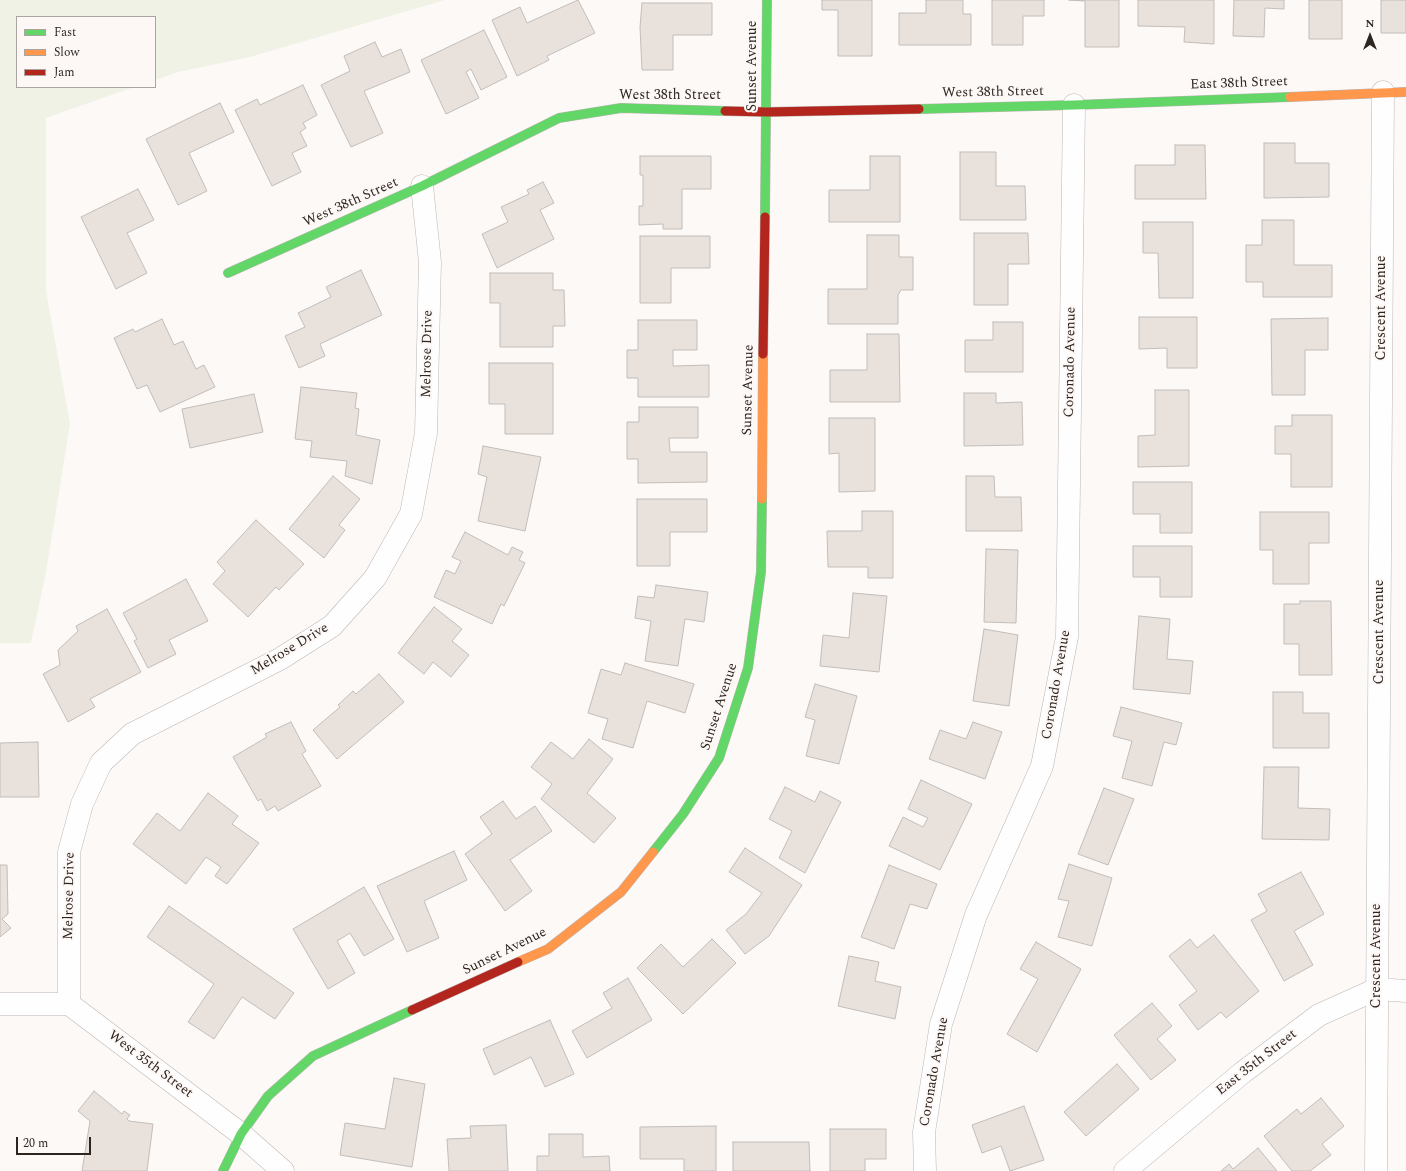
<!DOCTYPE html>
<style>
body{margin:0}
#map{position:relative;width:1406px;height:1171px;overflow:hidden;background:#fcf9f7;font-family:Spectral,serif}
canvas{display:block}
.legend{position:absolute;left:16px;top:16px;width:140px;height:72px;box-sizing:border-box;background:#fdf8f6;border:1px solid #aaa4a0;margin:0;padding:5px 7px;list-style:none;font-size:12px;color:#2d2520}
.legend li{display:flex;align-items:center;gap:8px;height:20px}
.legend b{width:20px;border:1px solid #aaa4a0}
.north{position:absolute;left:1350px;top:16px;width:40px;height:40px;-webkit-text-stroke:3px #fdf8f6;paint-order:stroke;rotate:0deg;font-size:11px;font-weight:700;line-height:16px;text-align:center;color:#2d2520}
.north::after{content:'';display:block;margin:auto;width:14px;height:18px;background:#2d2520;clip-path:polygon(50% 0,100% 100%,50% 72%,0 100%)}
.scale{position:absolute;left:16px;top:1137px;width:75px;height:18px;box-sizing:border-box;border:2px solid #2d2520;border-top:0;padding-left:5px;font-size:12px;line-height:14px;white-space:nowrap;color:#2d2520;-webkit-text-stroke:3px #fdf8f6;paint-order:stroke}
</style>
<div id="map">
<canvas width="1406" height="1171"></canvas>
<ul class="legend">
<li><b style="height:5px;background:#63d668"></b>Fast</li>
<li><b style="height:5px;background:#ff974d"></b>Slow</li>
<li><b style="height:5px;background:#b3261e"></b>Jam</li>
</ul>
<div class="north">N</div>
<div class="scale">20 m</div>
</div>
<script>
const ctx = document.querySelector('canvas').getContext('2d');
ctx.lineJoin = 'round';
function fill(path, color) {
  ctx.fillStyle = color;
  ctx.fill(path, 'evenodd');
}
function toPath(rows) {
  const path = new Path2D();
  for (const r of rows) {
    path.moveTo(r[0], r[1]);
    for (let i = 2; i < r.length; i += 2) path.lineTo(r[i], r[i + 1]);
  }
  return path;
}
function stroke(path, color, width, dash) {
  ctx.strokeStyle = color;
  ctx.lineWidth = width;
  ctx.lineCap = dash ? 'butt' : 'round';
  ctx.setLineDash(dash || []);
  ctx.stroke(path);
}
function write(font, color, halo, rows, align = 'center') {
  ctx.font = font + ' Spectral,serif';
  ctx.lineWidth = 4;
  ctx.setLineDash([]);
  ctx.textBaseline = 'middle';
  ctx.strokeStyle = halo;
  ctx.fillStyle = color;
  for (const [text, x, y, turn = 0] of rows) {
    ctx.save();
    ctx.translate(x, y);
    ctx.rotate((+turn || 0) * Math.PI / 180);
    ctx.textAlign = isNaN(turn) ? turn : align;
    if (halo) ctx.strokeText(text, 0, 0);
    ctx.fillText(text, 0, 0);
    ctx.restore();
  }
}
fill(toPath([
 [0,0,445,0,250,57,178,72,155,80,155,17,17,17,17,87,134,87,46,118,46,291,70,424,46,572,31,643,0,643]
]), '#f0f2e6');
const building = toPath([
 [578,0,595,33,547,56,549,60,517,76,492,20,520,7,527,23,578,0],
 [822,0,872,0,872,56,838,56,838,10,822,10,822,0],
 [926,0,963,0,963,14,971,14,971,45,899,45,899,13,926,13,926,0],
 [992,0,1044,0,1044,16,1023,16,1023,45,992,45,992,0],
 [1069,0,1119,0,1119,47,1085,47,1085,1,1069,0],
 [1138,0,1214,0,1214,44,1184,42,1185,27,1138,26,1138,0],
 [1234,0,1284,0,1284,9,1265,8,1264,37,1233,36,1234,0],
 [1309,0,1342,0,1342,39,1309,39,1309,0],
 [1381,0,1406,0,1406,33,1381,33,1381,0],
 [642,3,712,3,712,35,673,35,673,70,642,70,640,27,642,3],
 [484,30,507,77,481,90,471,69,466,72,479,98,446,114,421,60,484,30],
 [375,42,382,57,401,49,410,72,364,91,383,133,351,147,321,85,350,71,344,56,375,42],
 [303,85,317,115,303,123,306,128,300,132,307,146,292,153,301,172,272,186,235,110,257,99,260,105,303,85],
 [220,103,234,132,189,153,207,191,178,205,146,139,220,103],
 [1264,143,1295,143,1295,163,1329,163,1329,197,1264,198,1264,143],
 [1175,145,1205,145,1206,199,1135,199,1135,165,1175,165,1175,145],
 [960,152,996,152,996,186,1025,186,1026,220,960,220,960,152],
 [640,156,711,156,711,189,682,189,682,229,663,229,663,224,639,225,639,206,643,206,643,175,640,175,640,156],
 [870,156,900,156,900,222,829,222,829,190,870,190,870,156],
 [543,182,554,203,540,210,554,239,497,268,482,234,508,222,501,207,529,194,527,190,543,182],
 [138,189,154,220,127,233,147,273,116,289,81,217,138,189],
 [1262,220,1294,220,1294,265,1332,265,1332,297,1263,297,1263,282,1246,282,1246,245,1262,245,1262,220],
 [1143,222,1193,222,1193,298,1159,298,1158,253,1143,253,1143,222],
 [974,233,1028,233,1029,264,1008,264,1008,305,974,305,974,233],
 [867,235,899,235,899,257,913,257,913,290,901,290,898,295,898,324,828,324,828,289,867,289,867,235],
 [640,236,710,236,710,268,671,268,671,303,640,303,640,236],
 [361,270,382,315,320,344,325,356,299,368,285,336,305,327,298,313,331,297,326,287,361,270],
 [490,273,553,273,553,290,564,290,565,326,553,326,553,347,500,347,500,303,490,303,490,273],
 [1139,317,1197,317,1197,368,1167,368,1167,348,1139,349,1139,317],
 [1328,318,1328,350,1305,350,1305,395,1272,395,1271,319,1328,318],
 [162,319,174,345,183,341,196,369,204,365,215,387,160,412,147,385,137,389,114,338,133,329,135,332,162,319],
 [638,320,697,320,697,350,673,350,673,366,709,365,709,397,638,397,638,378,627,378,627,350,638,350,638,320],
 [993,322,1023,322,1023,372,965,372,965,340,993,340,993,322],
 [867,334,899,334,900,402,830,402,830,370,867,370,867,334],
 [489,363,553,363,553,434,505,434,505,404,489,404,489,363],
 [301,387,357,393,355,408,359,409,356,435,380,440,372,484,345,476,347,461,310,457,312,441,295,439,301,387],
 [1155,390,1189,390,1189,466,1138,467,1138,436,1155,435,1155,390],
 [964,393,996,393,996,403,1022,402,1023,445,964,446,964,393],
 [254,394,263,432,190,448,182,409,254,394],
 [639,407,698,407,698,438,669,438,670,452,707,452,707,482,638,483,638,459,627,459,627,422,639,422,639,407],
 [1292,415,1332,415,1332,487,1291,487,1291,454,1275,454,1275,426,1292,426,1292,415],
 [829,418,875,418,875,491,839,492,839,453,829,454,829,418],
 [483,446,541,457,525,531,478,521,487,477,478,474,483,446],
 [333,476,360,499,339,525,345,530,324,558,289,529,333,476],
 [966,476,994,476,995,497,1021,497,1022,531,966,531,966,476],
 [1133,482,1192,482,1192,533,1160,533,1160,514,1133,514,1133,482],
 [637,499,707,499,707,532,670,532,670,566,637,566,637,499],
 [862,511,893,511,893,578,868,578,868,567,828,567,827,531,862,531,862,511],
 [1260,512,1329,512,1329,543,1309,543,1309,584,1273,584,1273,550,1260,550,1260,512],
 [256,520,304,564,279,590,276,587,248,617,213,584,225,571,217,562,256,520],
 [465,532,508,555,512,547,523,552,519,560,525,563,504,606,501,604,492,624,434,597,446,570,455,574,461,561,452,557,465,532],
 [1133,546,1192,546,1192,597,1160,597,1160,577,1133,577,1133,546],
 [986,549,1018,550,1016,623,984,622,986,549],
 [186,579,208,621,169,640,176,654,148,668,134,641,137,639,123,613,186,579],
 [656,585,708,592,704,622,685,619,678,666,645,661,651,621,635,618,638,596,654,598,656,585],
 [853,593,887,596,879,672,820,666,823,635,849,638,853,593],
 [1300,601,1331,601,1332,675,1299,675,1299,644,1284,644,1284,604,1300,604,1300,601],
 [434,607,462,629,452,641,469,655,451,677,433,662,424,674,398,653,434,607],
 [107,609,141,672,90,699,95,707,68,722,43,674,60,665,58,650,78,631,76,626,107,609],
 [1139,616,1170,619,1167,659,1193,661,1190,694,1133,689,1139,616],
 [984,629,1018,635,1009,706,973,701,984,629],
 [625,663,694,684,685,713,647,701,633,748,602,739,608,719,588,713,601,669,621,675,625,663],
 [379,674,404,702,337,759,313,730,340,707,338,705,353,691,356,694,379,674],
 [815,684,857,696,839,764,806,756,815,720,805,717,815,684],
 [1273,692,1303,692,1303,713,1329,713,1329,748,1273,748,1273,692],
 [1121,707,1182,723,1176,745,1164,742,1152,786,1122,778,1132,741,1113,736,1121,707],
 [291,722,306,751,302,754,321,786,278,811,275,806,267,811,261,799,258,801,233,757,267,737,265,734,291,722],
 [973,722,1002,732,985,779,929,759,940,730,966,739,973,722],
 [589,739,613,759,587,793,616,818,594,843,541,799,552,784,531,767,551,742,573,759,589,739],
 [38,742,39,797,0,797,0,743,38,742],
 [1264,767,1299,767,1298,808,1330,809,1329,840,1262,839,1264,767],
 [921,780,972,804,940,870,889,846,903,817,923,827,928,818,908,809,921,780],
 [785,787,815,802,820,791,841,802,805,873,779,858,792,831,769,819,785,787],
 [1104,788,1134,799,1108,865,1078,854,1104,788],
 [208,793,238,816,232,824,259,843,227,884,215,876,221,867,206,857,186,884,133,844,157,813,180,831,208,793],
 [503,801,516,819,535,806,552,831,510,860,532,891,505,911,465,854,492,834,480,817,503,801],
 [745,848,802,885,769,936,745,954,726,930,746,914,762,893,729,872,745,848],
 [454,851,467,880,424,901,439,938,407,952,377,886,454,851],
 [1069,864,1112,878,1092,946,1058,937,1069,901,1058,899,1069,864],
 [0,865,7,865,8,914,2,919,11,928,0,937,0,865],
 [889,865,937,884,927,909,910,904,894,949,861,937,889,865],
 [1301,872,1324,914,1294,931,1313,965,1284,981,1251,920,1267,911,1258,894,1301,872],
 [364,887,394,939,364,956,350,933,337,941,355,973,328,989,293,929,364,887],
 [169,906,294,993,275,1019,242,997,214,1039,188,1022,214,984,147,937,169,906],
 [1214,935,1259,991,1226,1018,1221,1012,1198,1030,1179,1005,1197,991,1169,956,1190,939,1197,948,1214,935],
 [712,939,736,963,683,1014,637,968,661,944,683,967,712,939],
 [1036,942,1081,969,1037,1052,1007,1034,1038,979,1020,969,1036,942],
 [849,956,879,962,875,981,901,987,895,1019,838,1006,849,956],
 [628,978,652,1020,587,1058,572,1031,612,1008,603,993,628,978],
 [1152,1003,1172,1026,1157,1039,1176,1060,1151,1080,1114,1035,1152,1003],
 [550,1020,574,1074,545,1087,531,1057,494,1075,483,1049,550,1020],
 [1117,1064,1139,1089,1086,1136,1064,1112,1117,1064],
 [394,1078,425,1084,412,1167,340,1155,345,1123,385,1129,394,1078],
 [94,1091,122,1114,124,1111,130,1115,127,1119,129,1121,153,1124,147,1171,82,1171,90,1121,78,1111,94,1091],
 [1321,1098,1344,1126,1322,1144,1331,1155,1310,1171,1292,1171,1264,1136,1297,1109,1301,1114,1321,1098],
 [1024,1106,1044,1160,1010,1171,1001,1146,982,1153,972,1125,1024,1106],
 [506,1125,508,1171,449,1171,447,1139,471,1138,470,1126,506,1125],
 [716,1126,716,1171,684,1171,684,1159,640,1159,640,1127,716,1126],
 [830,1129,886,1129,886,1159,865,1159,865,1171,830,1171,830,1129],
 [549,1134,583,1134,583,1157,609,1156,610,1171,537,1171,537,1156,549,1156,549,1134],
 [733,1142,809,1142,810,1171,733,1171,733,1142],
 [1258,1148,1277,1171,1221,1171,1229,1164,1233,1169,1258,1148]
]);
fill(building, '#e9e1dc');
stroke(building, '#c2bdb9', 1);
const street = toPath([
 [0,1004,69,1004,241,1134,283,1171],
 [69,1004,69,852,82,804,101,763,132,734,280,659,332,626,375,578,411,514,426,433,430,262,422,186],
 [925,1171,924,1132,941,1024,976,915,1042,766,1067,637,1074,105],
 [1125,1171,1242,1073,1319,1015,1377,989,1406,991],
 [1376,1171,1383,92]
]);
const fast = toPath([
 [919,109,1074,105,1290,97],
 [765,217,767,0],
 [228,273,422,186,559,118,621,108,725,111],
 [653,852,683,814,719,758,748,668,761,572,762,499],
 [223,1171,241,1134,268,1096,313,1056,412,1010]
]);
const slow = toPath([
 [1290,97,1406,92],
 [762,499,763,354],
 [518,962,548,949,621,892,653,852]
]);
const jam = toPath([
 [725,111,767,112,919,109],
 [763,354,765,217],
 [412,1010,518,962]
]);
stroke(street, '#bbb6b3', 23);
stroke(fast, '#bbb6b3', 10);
stroke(slow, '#bbb6b3', 10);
stroke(jam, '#bbb6b3', 10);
stroke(street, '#fffefe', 22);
stroke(fast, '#63d668', 9);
stroke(slow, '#ff974d', 9);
stroke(jam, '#b3261e', 9);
write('14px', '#2d2520', '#fdf8f6', [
 ["Sunset Avenue",753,66,-90],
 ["East 38th Street",1239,84,-2],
 ["West 38th Street",993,93,-1],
 ["West 38th Street",670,96],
 ["West 38th Street",351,203,-24],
 ["Crescent Avenue",1382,308,-90],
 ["Melrose Drive",428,354,-89],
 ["Coronado Avenue",1071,362,-89],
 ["Sunset Avenue",749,390,-89],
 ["Crescent Avenue",1380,632,-90],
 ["Melrose Drive",290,650,-31],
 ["Coronado Avenue",1057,685,-80],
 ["Sunset Avenue",720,707,-72],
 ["Melrose Drive",70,896,-89],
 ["Sunset Avenue",505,952,-26],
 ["Crescent Avenue",1377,956,-90],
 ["East 35th Street",1257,1063,-38],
 ["West 35th Street",150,1065,37],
 ["Coronado Avenue",935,1072,-80]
]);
</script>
